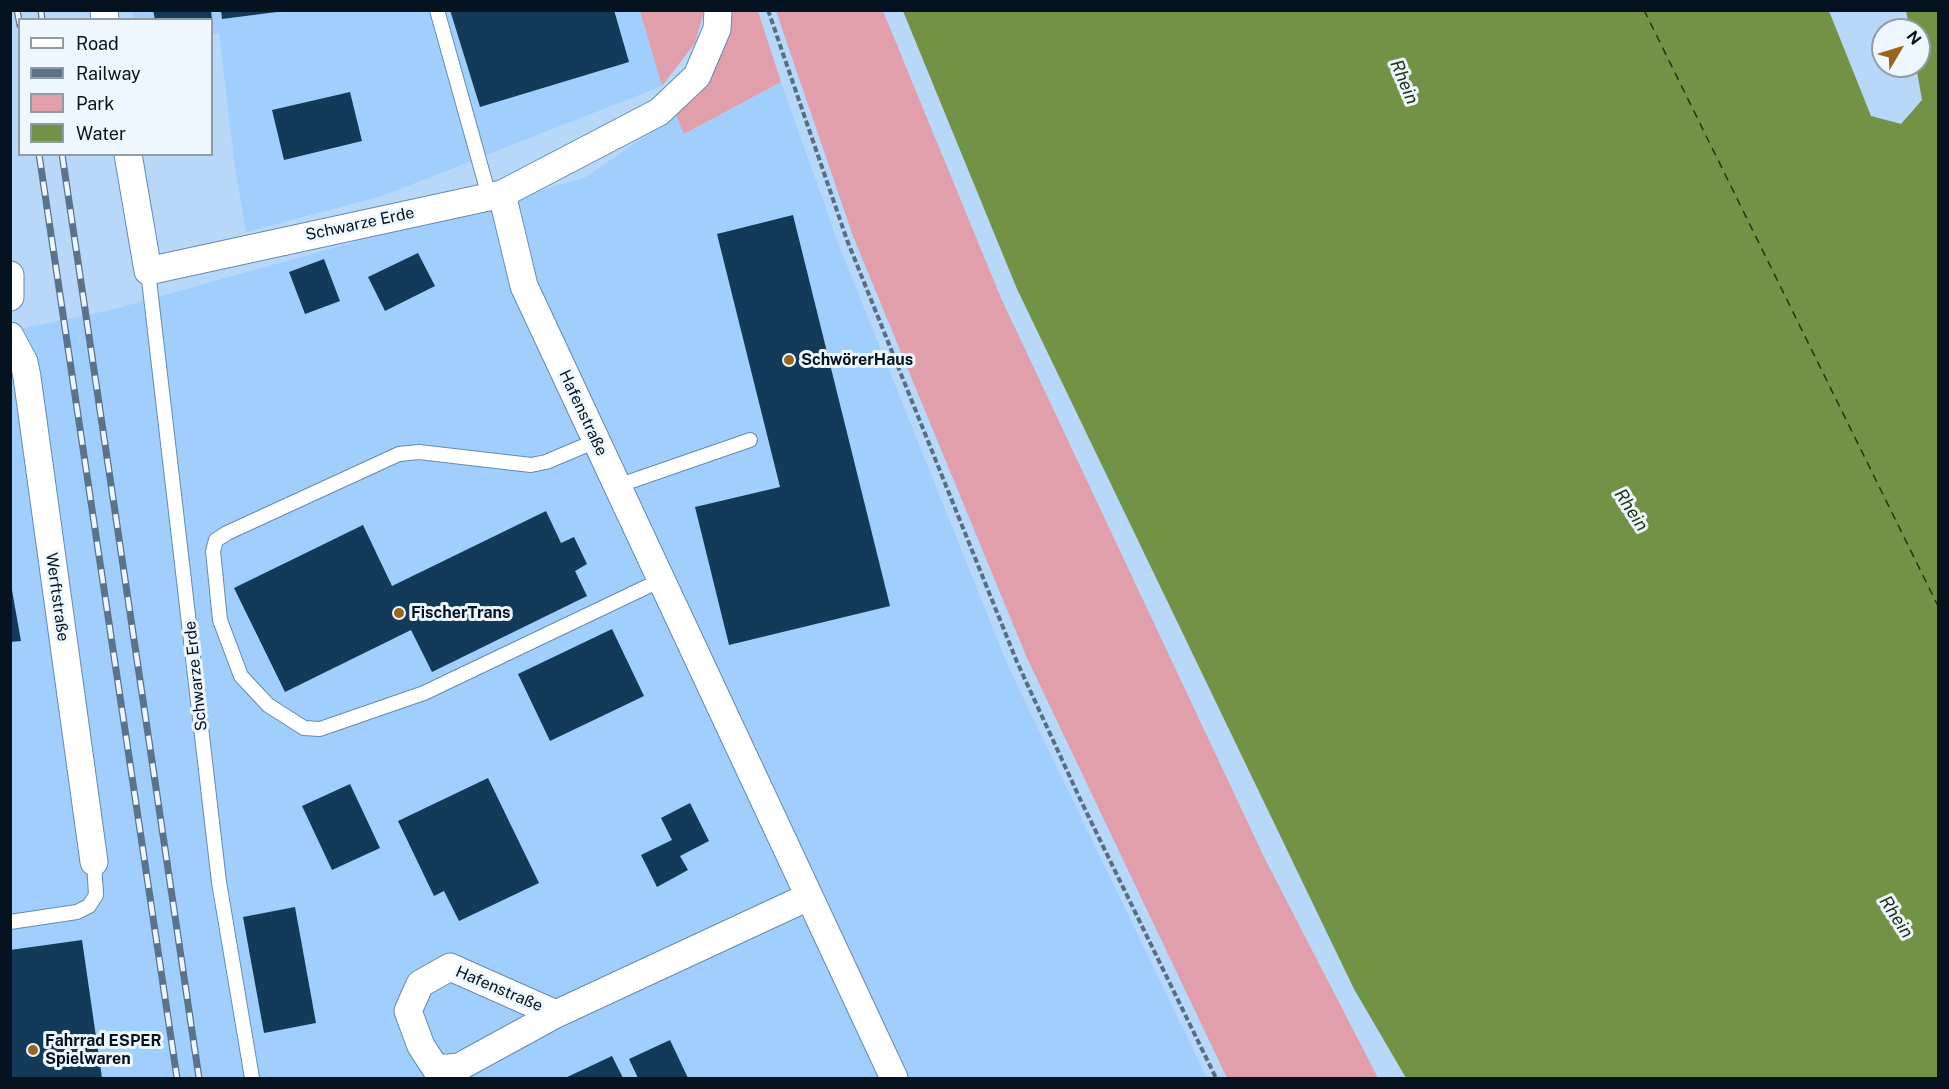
<!DOCTYPE html>
<meta charset="utf-8">
<style>
body{margin:0}
#map{position:relative;width:1949px;height:1089px;overflow:hidden;background:#b7d8f9;font-family:"Public Sans",sans-serif}
canvas{display:block}
.frame{position:absolute;inset:0;border:12px solid #051321;pointer-events:none}
.legend{position:absolute;left:18px;top:18px;width:195px;height:138px;box-sizing:border-box;background:#eef6fe;border:2px solid #919ba6;margin:0;padding:8px 10px;list-style:none;font-size:18px;color:#051321}
.legend li{display:flex;align-items:center;gap:12px;height:30px}
.legend b{width:30px;border:2px solid #919ba6}
.north{position:absolute;left:1871px;top:18px;width:60px;height:60px;box-sizing:border-box;background:#eef6fe;border:2px solid #919ba6;border-radius:50%;rotate:52deg;font-size:16px;font-weight:700;line-height:24px;text-align:center;color:#051321}
.north::after{content:'';display:block;margin:auto;width:21px;height:27px;background:#9a641d;clip-path:polygon(50% 0,100% 100%,50% 72%,0 100%)}
</style>
<div id="map">
<canvas width="1949" height="1089"></canvas>
<div class="frame"></div>
<ul class="legend">
<li><b style="height:8px;background:#fff"></b>Road</li>
<li><b style="height:8px;background:#5b738a"></b>Railway</li>
<li><b style="height:16px;background:#e09faa"></b>Park</li>
<li><b style="height:16px;background:#729246"></b>Water</li>
</ul>
<div class="north">N</div>
</div>
<script>
const ctx = document.querySelector('canvas').getContext('2d');
ctx.lineJoin = 'round';
function fill(path, color) {
  ctx.fillStyle = color;
  ctx.fill(path, 'evenodd');
}
function toPath(rows) {
  const path = new Path2D();
  for (const r of rows) {
    path.moveTo(r[0], r[1]);
    for (let i = 2; i < r.length; i += 2) path.lineTo(r[i], r[i + 1]);
  }
  return path;
}
function stroke(path, color, width, dash) {
  ctx.strokeStyle = color;
  ctx.lineWidth = width;
  ctx.lineCap = dash ? 'butt' : 'round';
  ctx.setLineDash(dash || []);
  ctx.stroke(path);
}
function write(font, color, halo, rows, align = 'center') {
  ctx.font = font + ' "Public Sans",sans-serif';
  ctx.lineWidth = 6;
  ctx.setLineDash([]);
  ctx.textBaseline = 'middle';
  ctx.strokeStyle = halo;
  ctx.fillStyle = color;
  for (const [text, x, y, turn = 0] of rows) {
    ctx.save();
    ctx.translate(x, y);
    ctx.rotate((+turn || 0) * Math.PI / 180);
    ctx.textAlign = isNaN(turn) ? turn : align;
    if (halo) ctx.strokeText(text, 0, 0);
    ctx.fillText(text, 0, 0);
    ctx.restore();
  }
}
fill(toPath([
 [132,11,640,11,662,86,382,196,246,232,235,168,219,33,212,34,212,20,134,19],
 [781,82,838,243,1008,666,1207,1078,11,1078,11,331,111,310,584,178,676,115,685,134]
]), '#a0cffe');
fill(toPath([
 [640,11,704,11,695,43,662,86],
 [732,11,758,11,781,82,684,134,676,115,706,86,729,34],
 [776,11,883,11,1001,298,1264,857,1378,1078,1227,1078,1027,658,853,236]
]), '#e09faa');
fill(toPath([
 [903,11,1829,11,1871,116,1901,124,1922,100,1916,66,1919,66,1919,30,1910,30,1906,11,1938,11,1938,1078,1406,1078,1354,989,1017,289]
]), '#729246');
stroke(toPath([
 [1644,10,1938,606]
]), '#263313', 1.5, [8, 6]);
fill(toPath([
 [153,10,211,10,212,20,155,20],
 [221,10,277,10,277,12,222,19],
 [450,10,614,10,629,62,480,107],
 [350,92,362,141,284,160,272,110],
 [793,215,890,606,729,645,695,507,780,487,717,234],
 [418,253,435,286,385,311,368,277],
 [324,259,340,301,305,314,289,272],
 [546,511,561,543,574,537,587,564,575,571,587,596,432,672,411,630,285,692,234,588,363,525,392,586],
 [10,579,21,641,10,642],
 [612,629,644,696,550,741,518,674],
 [488,778,539,883,459,921,444,891,434,896,398,821],
 [350,784,380,848,332,870,302,806],
 [690,803,709,841,680,856,688,870,657,887,641,855,672,840,661,818],
 [295,907,316,1023,264,1033,243,917],
 [82,940,102,1078,10,1078,10,950],
 [670,1040,688,1078,638,1078,629,1059],
 [612,1056,623,1078,565,1078]
]), '#143a5a');
const lane = toPath([
 [437,10,489,196],
 [148,271,219,882,252,1078],
 [596,441,546,462,531,465,419,452,399,454,227,533,216,540,213,551,220,620,241,676,268,705,304,728,320,729,424,693,661,580],
 [617,486,750,440],
 [10,922,77,912,89,906,96,895,94,862]
]);
const street = toPath([
 [104,10,105,20],
 [128,154,148,271,502,194,659,112,697,76,717,29,718,10],
 [502,194,524,286,894,1078],
 [10,275,10,297],
 [10,336,24,362,27,377,94,862],
 [556,1014,450,967,420,984,408,1011,421,1046,436,1069,459,1067,556,1014,808,897]
]);
stroke(lane, '#638bb0', 16);
stroke(street, '#638bb0', 29);
stroke(toPath([
 [768,10,847,240,1017,662,1081,801,1216,1078]
]), '#566d83', 4, [6, 3]);
stroke(lane, '#fff', 14);
stroke(street, '#fff', 27);
const rail = toPath([
 [17,10,20,25],
 [41,10,42,20],
 [39,154,177,1078],
 [62,154,199,1078]
]);
stroke(rail, '#5b738a', 7);
stroke(rail, '#eef6fe', 4.5, [14]);
for (const [x, y, r, color] of [
 [789,360,6,"#9a641d"],
 [399,613,6,"#9a641d"],
 [33,1050,6,"#9a641d"]
]) {
  const dot = new Path2D();
  dot.arc(x, y, r, 0, 2 * Math.PI);
  ctx.fillStyle = color;
  ctx.fill(dot);
  stroke(dot, '#eef6fe', 2);
}
write('16px', '#051321', '#eef6fe', [
 ["Schwarze Erde",360,224,-12],
 ["Hafenstraße",583,413,65],
 ["Werftstraße",57,597,82],
 ["Schwarze Erde",196,676,-96],
 ["Hafenstraße",499,989,23]
]);
write('bold 16px', '#051321', '#eef6fe', [
 ["SchwörerHaus",801,360],
 ["FischerTrans",411,613],
 ["Fahrrad ESPER",45,1041],
 ["Spielwaren",45,1059]
], 'left');
write('italic 18px', '#263313', '#eef6fe', [
 ["Rhein",1404,82,67],
 ["Rhein",1631,510,57],
 ["Rhein",1896,917,57]
]);
</script>
